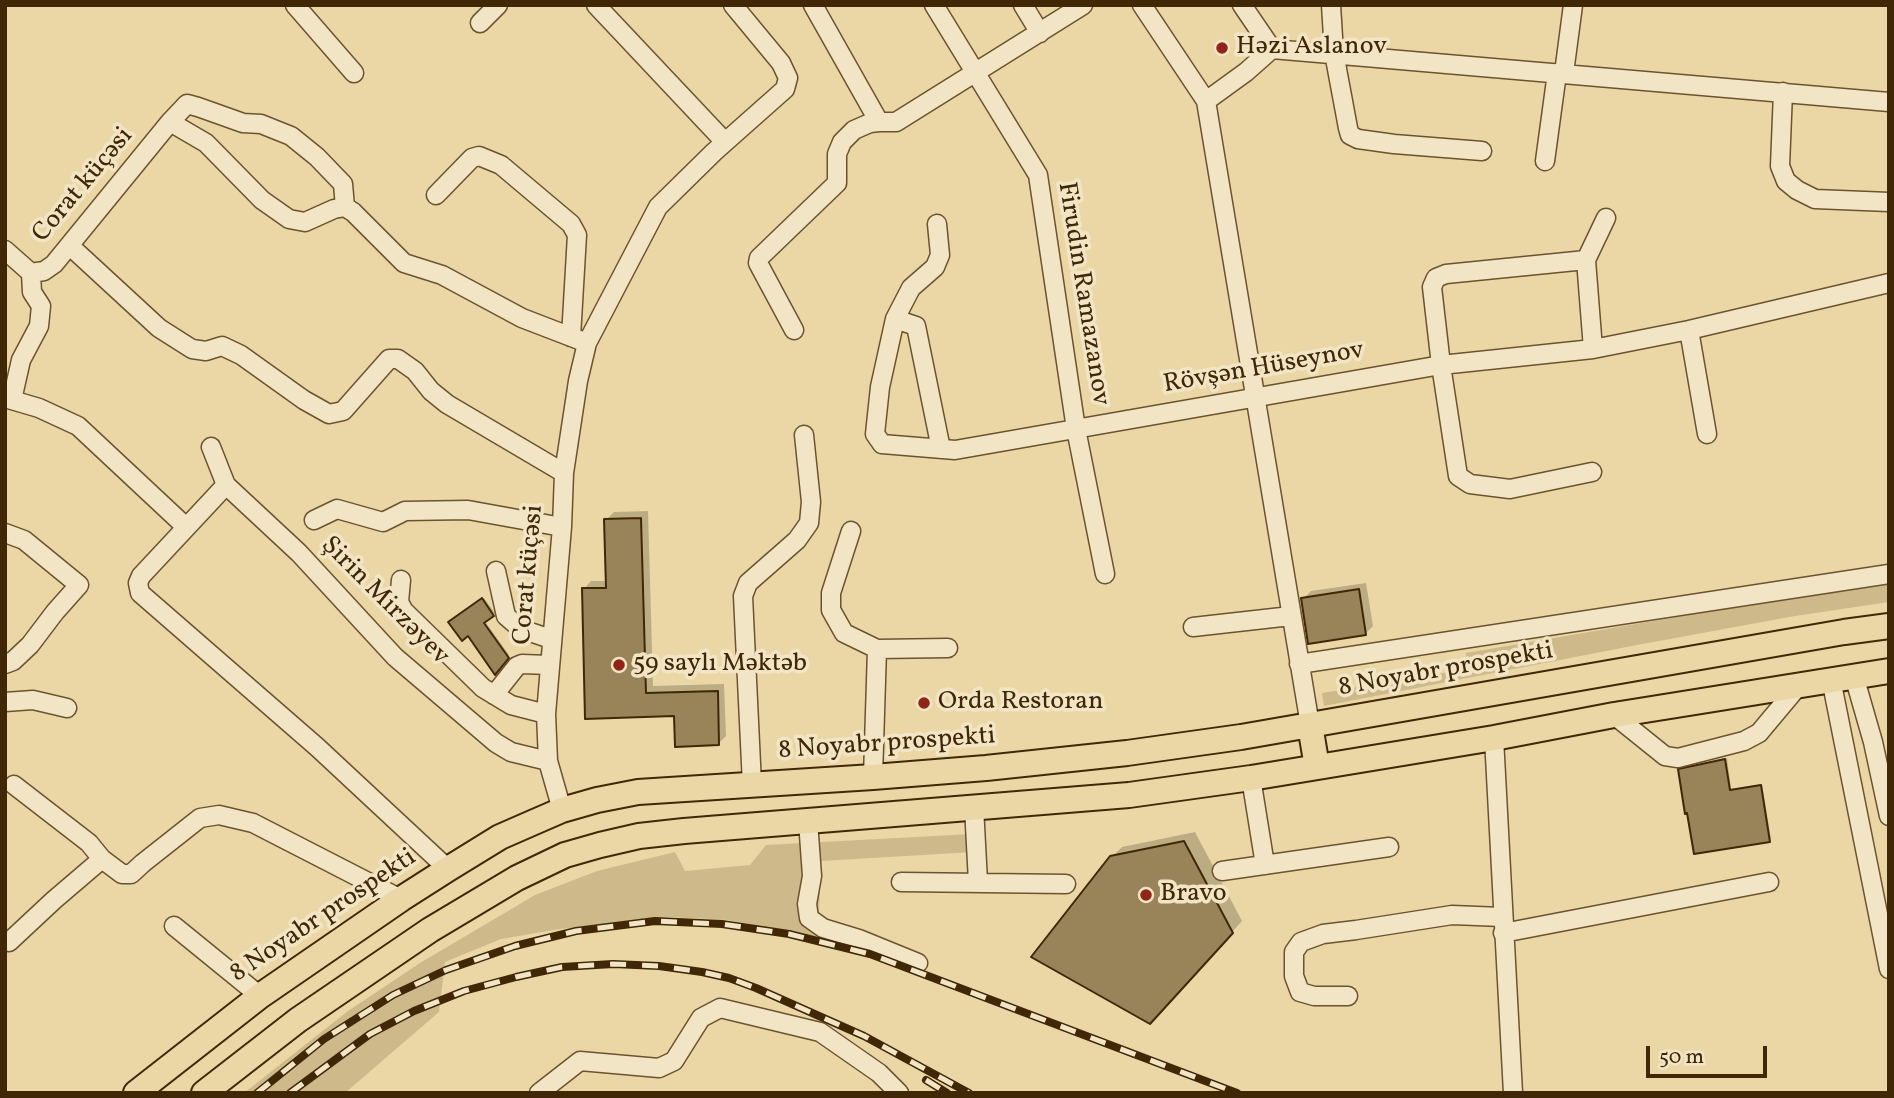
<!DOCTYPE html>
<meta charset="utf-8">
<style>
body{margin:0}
#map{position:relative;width:1894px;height:1098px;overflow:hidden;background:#ebd7a6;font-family:Vollkorn,serif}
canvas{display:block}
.frame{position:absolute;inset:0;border:7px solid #402706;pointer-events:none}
.scale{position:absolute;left:1646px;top:1046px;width:121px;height:32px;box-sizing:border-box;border:4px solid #402706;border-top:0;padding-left:9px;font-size:21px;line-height:24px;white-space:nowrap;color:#402706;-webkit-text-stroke:5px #f2e5c5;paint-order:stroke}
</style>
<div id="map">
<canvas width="1894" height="1098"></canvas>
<div class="frame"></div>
<div class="scale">50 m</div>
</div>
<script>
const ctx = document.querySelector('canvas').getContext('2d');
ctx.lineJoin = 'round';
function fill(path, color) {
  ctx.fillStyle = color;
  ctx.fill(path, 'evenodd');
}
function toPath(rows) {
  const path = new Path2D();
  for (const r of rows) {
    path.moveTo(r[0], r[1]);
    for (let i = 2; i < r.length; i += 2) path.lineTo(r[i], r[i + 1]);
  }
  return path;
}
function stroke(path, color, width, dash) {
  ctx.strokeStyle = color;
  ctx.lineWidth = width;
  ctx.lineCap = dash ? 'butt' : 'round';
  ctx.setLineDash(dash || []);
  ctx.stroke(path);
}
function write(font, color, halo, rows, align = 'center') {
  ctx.font = font + ' Vollkorn,serif';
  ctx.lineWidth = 7;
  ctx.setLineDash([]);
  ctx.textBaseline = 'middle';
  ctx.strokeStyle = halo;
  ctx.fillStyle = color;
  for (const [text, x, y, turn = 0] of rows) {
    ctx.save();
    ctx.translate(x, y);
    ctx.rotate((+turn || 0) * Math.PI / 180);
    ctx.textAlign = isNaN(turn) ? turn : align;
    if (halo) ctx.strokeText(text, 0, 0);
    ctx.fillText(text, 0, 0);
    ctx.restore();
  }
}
fill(toPath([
 [1889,583,1889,602,1795,616,1637,645,1324,706,1322,693,1467,669,1466,653,1788,598],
 [972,834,974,852,821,861,818,937,727,920,669,917,560,929,501,939,445,962,439,1012,345,1093,244,1093,348,1011,420,963,535,895,597,871,675,852,685,871,750,865,766,845]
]), '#ceb98b');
fill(toPath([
 [648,511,653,686,724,684,726,736,718,744,676,714,587,717,584,589,591,581,608,581,606,520,614,512],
 [1366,583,1373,626,1365,634,1303,599,1311,591],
 [484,598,495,613,484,620,509,655,495,672,468,634,452,620],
 [1727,758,1731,789,1762,784,1771,839,1769,841,1680,770,1682,768],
 [1195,832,1242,921,1160,1012,1111,858,1122,847]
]), '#0003');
const building = toPath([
 [641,518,646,693,718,691,719,745,675,747,674,716,585,719,582,588,606,588,604,519,641,518],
 [1359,589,1366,635,1308,644,1301,598,1359,589],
 [482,598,494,616,484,623,509,658,495,675,468,636,462,641,448,622,482,598],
 [1725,759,1730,790,1761,785,1770,842,1694,854,1687,813,1685,814,1678,769,1725,759],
 [1184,841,1233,933,1150,1024,1031,957,1110,856,1184,841]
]);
fill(building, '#998359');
stroke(building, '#402706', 2);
const minor = toPath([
 [295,5,354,73],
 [596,5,725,142],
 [813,5,879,122,896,122,1083,5],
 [934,5,1038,175,1076,429,1105,574],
 [1023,5,1040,33],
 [1142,5,1206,101,1310,725],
 [1331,5,1334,53,1348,128,1350,135,1358,139,1394,144,1482,151],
 [480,23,498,5],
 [1272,49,1889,102],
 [1564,73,1573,5],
 [1783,92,1780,166,1786,181,1797,190,1815,199,1889,202],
 [1206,101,1246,72,1272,49,1242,5],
 [170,122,206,143,262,200,289,219,305,222,334,209,345,207,353,212,404,263,442,275,522,318,587,343],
 [1545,161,1557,73],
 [436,195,472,158,479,156,501,165,571,224,577,235,571,337],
 [937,224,940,255,935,267,911,288,895,319,880,387,875,434,882,444,955,450,1441,365,1593,349,1689,330,1889,283],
 [70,246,159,328,192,349,206,351,222,346,241,355,304,400,329,414,343,411,389,359,398,359,415,371,431,391,447,404,564,473],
 [5,250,31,273],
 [1586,260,1446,274,1436,278,1432,287,1441,365,1458,476,1470,484,1510,489,1592,472],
 [31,273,44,271,54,264,170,122,187,104,198,107,243,123,261,124,291,136,317,157,343,184,345,207],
 [895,319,916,326,941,449],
 [794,330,758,263,759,258,837,183,837,154,842,142,854,130,870,123,879,122],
 [1689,330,1707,434],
 [1593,349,1586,260,1606,218],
 [5,398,39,408,78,426,186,527],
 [12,400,21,360,39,326,41,306,32,292,31,273],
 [211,447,226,485,299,553,395,657,496,743,511,752,548,761],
 [226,485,141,576,138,583,140,593,317,747,448,869],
 [314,520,337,509,383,522,405,511,468,510,562,527],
 [851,531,831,593,831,610,844,633,877,649,873,777],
 [5,533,24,540,79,585,55,612,30,645,13,661,5,664],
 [496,571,506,616,521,629,551,639],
 [401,580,399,602,404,611,483,688,511,705,546,714],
 [1193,627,1291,616],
 [877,649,948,648],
 [1299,664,1889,574],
 [1854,676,1873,742,1889,816],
 [1831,679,1889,969],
 [494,695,517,666,522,664,549,665],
 [5,702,33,700,67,708],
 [1614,715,1665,756,1678,758,1744,741,1759,733,1800,684],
 [1494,738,1513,1093],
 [1251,778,1265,865],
 [14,785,89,843,102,859,122,874,131,874,143,863,200,818,219,815,253,823,401,899],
 [752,785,743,596,748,583,797,540,809,523,811,502,804,435],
 [974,807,978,882],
 [562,810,548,761,546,714,562,527,564,473,578,381,587,343,658,207,714,152,785,89,788,78,781,63,733,5],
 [808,821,812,876,807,904,809,918,823,928,859,939,918,963],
 [1222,871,1389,847],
 [901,882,1066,884],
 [174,926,260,996],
 [1503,933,1769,882],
 [9,942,54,900,102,859],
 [1348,996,1314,996,1300,992,1294,976,1294,952,1301,942,1323,934,1356,930,1452,915,1502,917],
 [539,1093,580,1061,659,1068,674,1061,701,1018,720,1008,820,1032,879,1073,899,1093]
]);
const highway = toPath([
 [1310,725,1317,767],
 [136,1093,260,996,401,899,448,869,500,837,532,823,562,810,597,800,638,792,873,777,986,768,1127,753,1241,737,1844,632,1889,626],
 [204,1093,298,1020,430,930,517,878,565,855,600,845,639,836,684,831,1129,795,1251,778,1494,738,1614,715,1889,671]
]);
stroke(minor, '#6b532e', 21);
stroke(highway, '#402706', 28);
stroke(minor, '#f2e5c5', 18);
stroke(highway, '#ebd7a6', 24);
const rail = toPath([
 [926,1080,947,1093],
 [257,1093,324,1039,393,995,446,970,515,946,576,931,655,921,722,924,789,934,870,954,1237,1093],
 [290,1093,370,1034,414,1011,464,991,516,977,562,967,613,964,659,966,702,972,729,978,756,988,864,1036,969,1093]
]);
stroke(rail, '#402706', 8);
stroke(rail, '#f2e5c5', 5, [16]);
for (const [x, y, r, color] of [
 [1222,48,7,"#8f2418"],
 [619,665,7,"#8f2418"],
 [924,703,7,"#8f2418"],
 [1146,895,7,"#8f2418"]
]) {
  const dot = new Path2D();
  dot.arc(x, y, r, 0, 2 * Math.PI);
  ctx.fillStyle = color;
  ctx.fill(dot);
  stroke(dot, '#f2e5c5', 2.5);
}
write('26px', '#402706', '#f2e5c5', [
 ["Həzi Aslanov",1236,48],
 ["59 saylı Məktəb",633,665],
 ["Orda Restoran",938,703],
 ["Bravo",1160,895]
], 'left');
write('26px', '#402706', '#f2e5c5', [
 ["Corat küçəsi",84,186,-50],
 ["Firudin Ramazanov",1082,294,81],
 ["Rövşən Hüseynov",1264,369,-10],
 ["Corat küçəsi",530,575,-85],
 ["Şirin Mirzəyev",384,602,45],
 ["8 Noyabr prospekti",1446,671,-10],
 ["8 Noyabr prospekti",887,745,-4],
 ["8 Noyabr prospekti",324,917,-34]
]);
</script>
